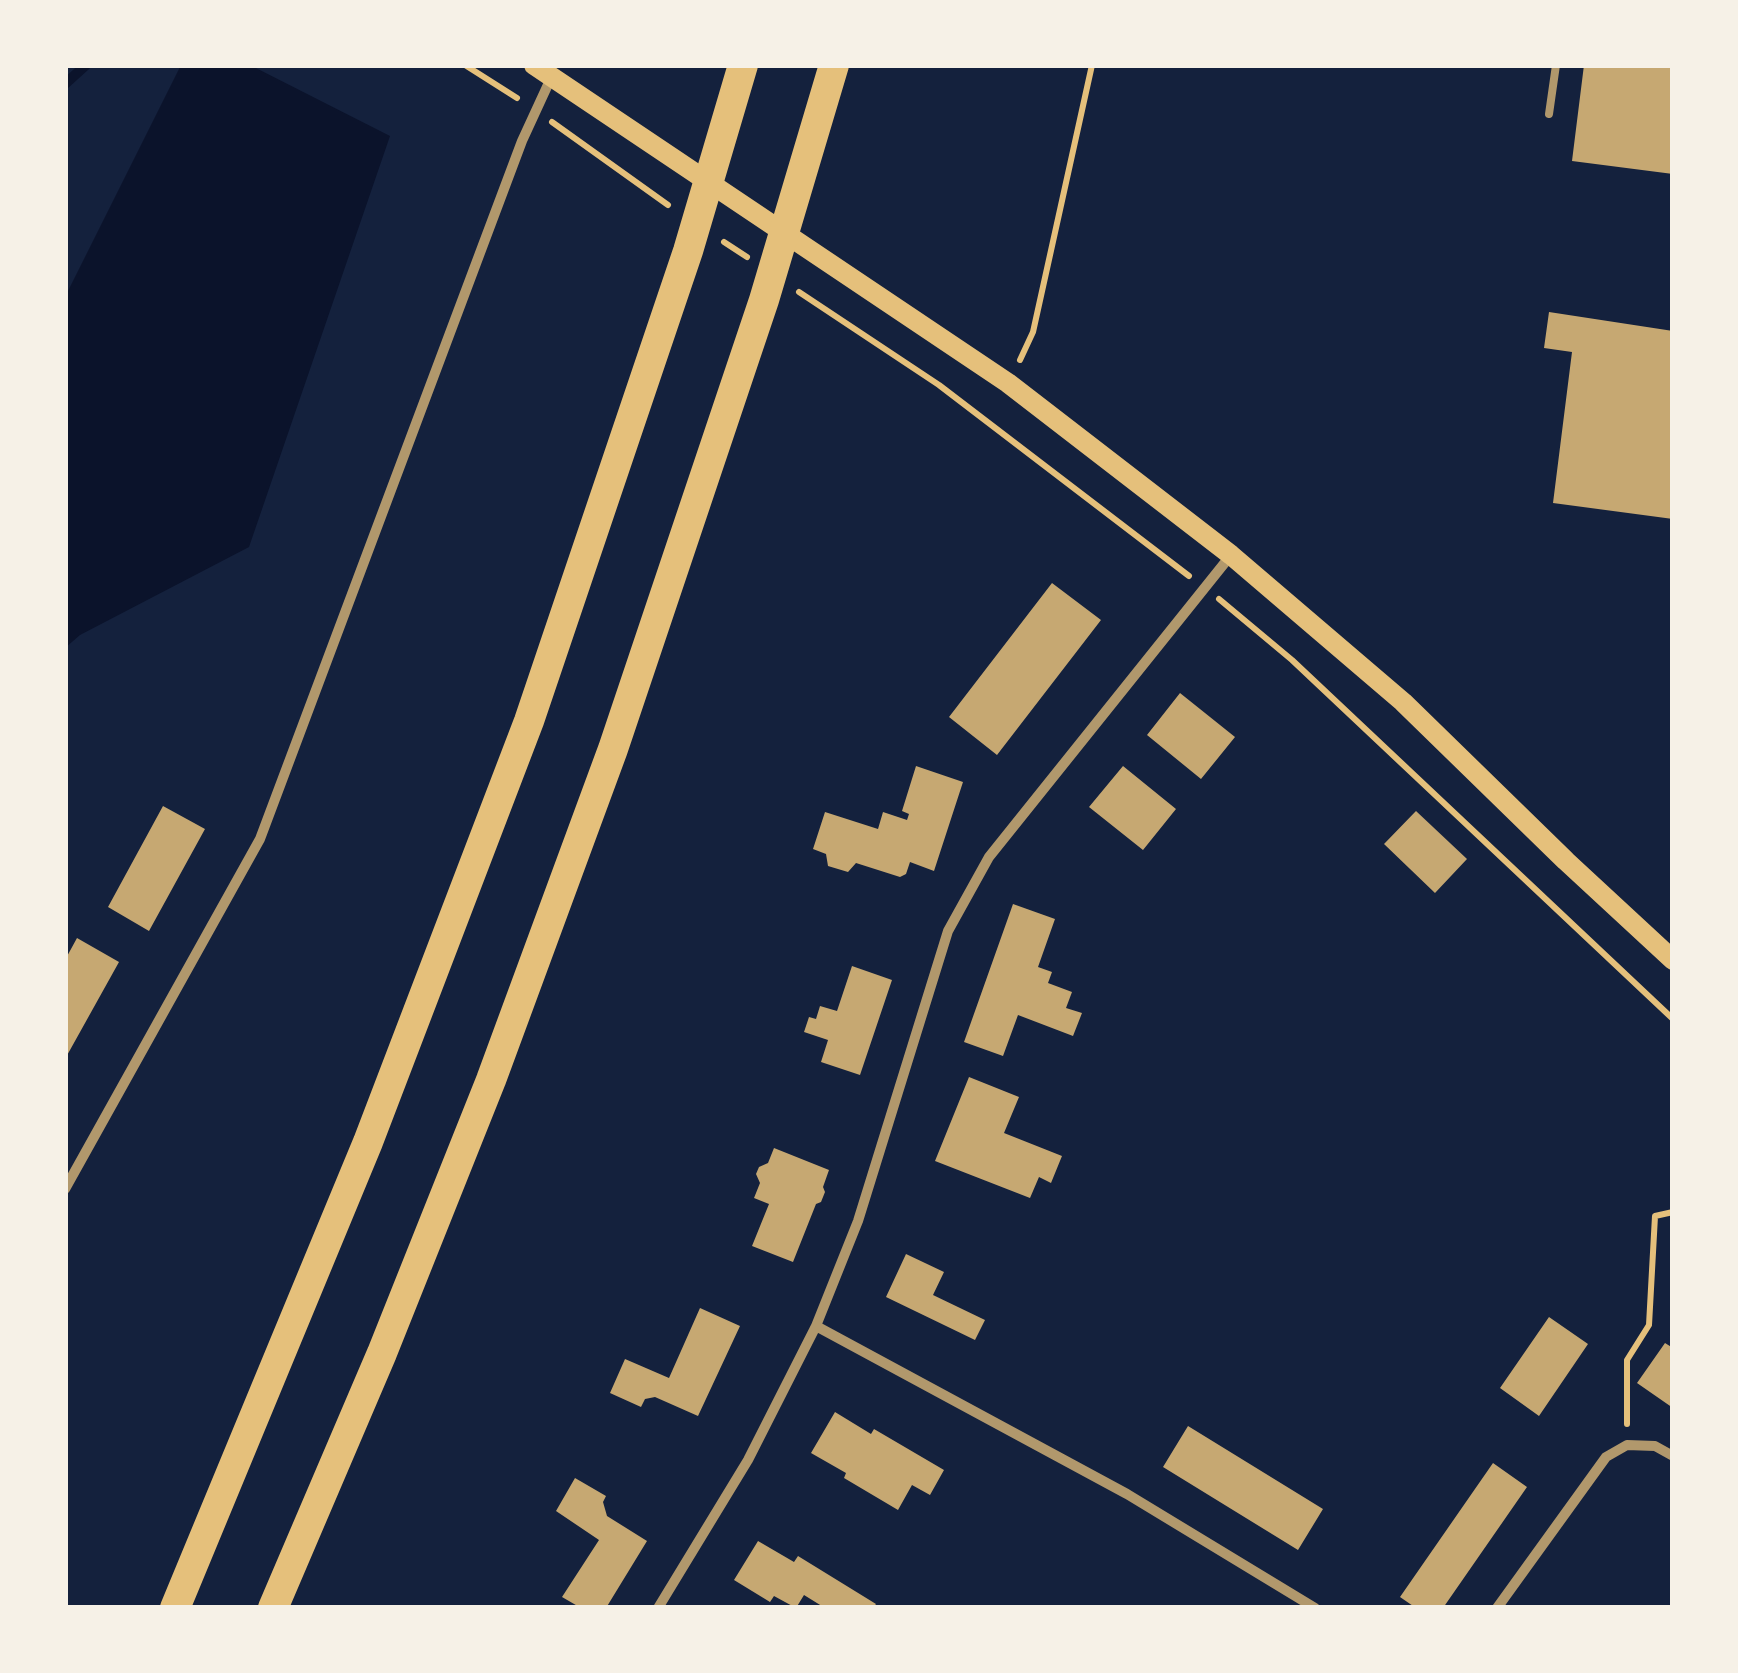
<!DOCTYPE html>
<style>
body{margin:0}
#map{position:relative;width:1738px;height:1673px;overflow:hidden;background:#14213d;font-family:Overpass,sans-serif}
canvas{display:block}
.frame{position:absolute;inset:0;border:68px solid #f6f1e7;pointer-events:none}
</style>
<div id="map">
<canvas width="1738" height="1673"></canvas>
<div class="frame"></div>
</div>
<script>
const ctx = document.querySelector('canvas').getContext('2d');
ctx.lineJoin = 'round';
function fill(path, color) {
  ctx.fillStyle = color;
  ctx.fill(path, 'evenodd');
}
function toPath(rows) {
  const path = new Path2D();
  for (const r of rows) {
    path.moveTo(r[0], r[1]);
    for (let i = 2; i < r.length; i += 2) path.lineTo(r[i], r[i + 1]);
  }
  return path;
}
function stroke(path, color, width, dash) {
  ctx.strokeStyle = color;
  ctx.lineWidth = width;
  ctx.lineCap = dash ? 'butt' : 'round';
  ctx.setLineDash(dash || []);
  ctx.stroke(path);
}
fill(toPath([
 [181,65,250,65,390,136,249,547,80,635,65,648,65,297]
]), '#0b132b');
stroke(toPath([
 [65,84,86,65]
]), '#0b132b', 10);
fill(toPath([
 [1584,65,1673,65,1673,174,1572,161],
 [1549,312,1673,331,1673,519,1553,503,1572,352,1544,348],
 [1052,583,1101,620,997,755,949,717],
 [1180,693,1235,737,1201,779,1147,735],
 [916,766,963,782,934,871,910,862,906,874,900,877,856,863,848,872,828,866,826,854,813,849,825,812,878,829,883,812,907,820,909,814,902,811],
 [1123,766,1176,809,1143,850,1089,807],
 [163,806,205,829,149,931,108,907],
 [1416,811,1467,859,1435,893,1384,844],
 [1013,904,1055,919,1038,967,1052,972,1048,983,1072,992,1066,1008,1082,1013,1073,1036,1018,1015,1003,1056,964,1042],
 [77,938,119,962,65,1059,65,960],
 [852,966,892,980,860,1075,821,1062,828,1040,804,1032,809,1017,816,1019,820,1006,837,1011],
 [969,1077,1019,1097,1004,1133,1062,1156,1051,1183,1039,1177,1030,1198,935,1161],
 [774,1148,829,1170,823,1187,825,1192,821,1202,816,1204,793,1262,752,1246,769,1204,754,1198,760,1183,756,1174,759,1167,768,1163],
 [906,1254,944,1272,933,1295,985,1320,975,1340,886,1297],
 [700,1308,740,1326,698,1416,655,1397,645,1399,641,1407,610,1393,625,1359,669,1378],
 [1549,1317,1588,1344,1539,1416,1500,1388],
 [1665,1343,1673,1348,1673,1408,1637,1383],
 [835,1412,871,1434,874,1429,944,1470,930,1495,912,1485,898,1510,844,1478,846,1473,811,1453],
 [1188,1426,1323,1509,1298,1550,1163,1467],
 [1493,1463,1527,1487,1443,1608,1416,1608,1400,1597],
 [575,1478,606,1496,603,1502,607,1516,647,1541,606,1608,581,1608,562,1597,599,1540,556,1511],
 [758,1541,794,1562,798,1556,876,1604,873,1608,825,1608,804,1595,796,1608,774,1596,770,1602,734,1580]
]), '#c6a872');
stroke(toPath([
 [465,65,517,98],
 [552,122,668,205],
 [724,242,747,257],
 [799,292,939,385,1189,576],
 [1020,360,1033,332,1092,65],
 [1219,599,1292,660,1673,1019],
 [1627,1424,1627,1360,1649,1325,1655,1216,1673,1212]
]), '#e5c07b', 6);
stroke(toPath([
 [1549,114,1556,65]
]), '#b1986c', 8);
stroke(toPath([
 [65,1189,260,839,522,141,551,78],
 [816,1326,1127,1494,1315,1608],
 [658,1608,748,1460,816,1326,858,1221,948,931,989,857,1231,555],
 [1497,1608,1606,1457,1627,1445,1655,1446,1673,1456]
]), '#b1986c', 10);
stroke(toPath([
 [534,65,1008,383,1231,555,1403,702,1566,861,1673,960]
]), '#e5c07b', 20);
stroke(toPath([
 [175,1608,368,1142,529,721,688,251,743,65],
 [273,1608,382,1353,491,1080,613,749,764,300,834,65]
]), '#e5c07b', 30);
</script>
